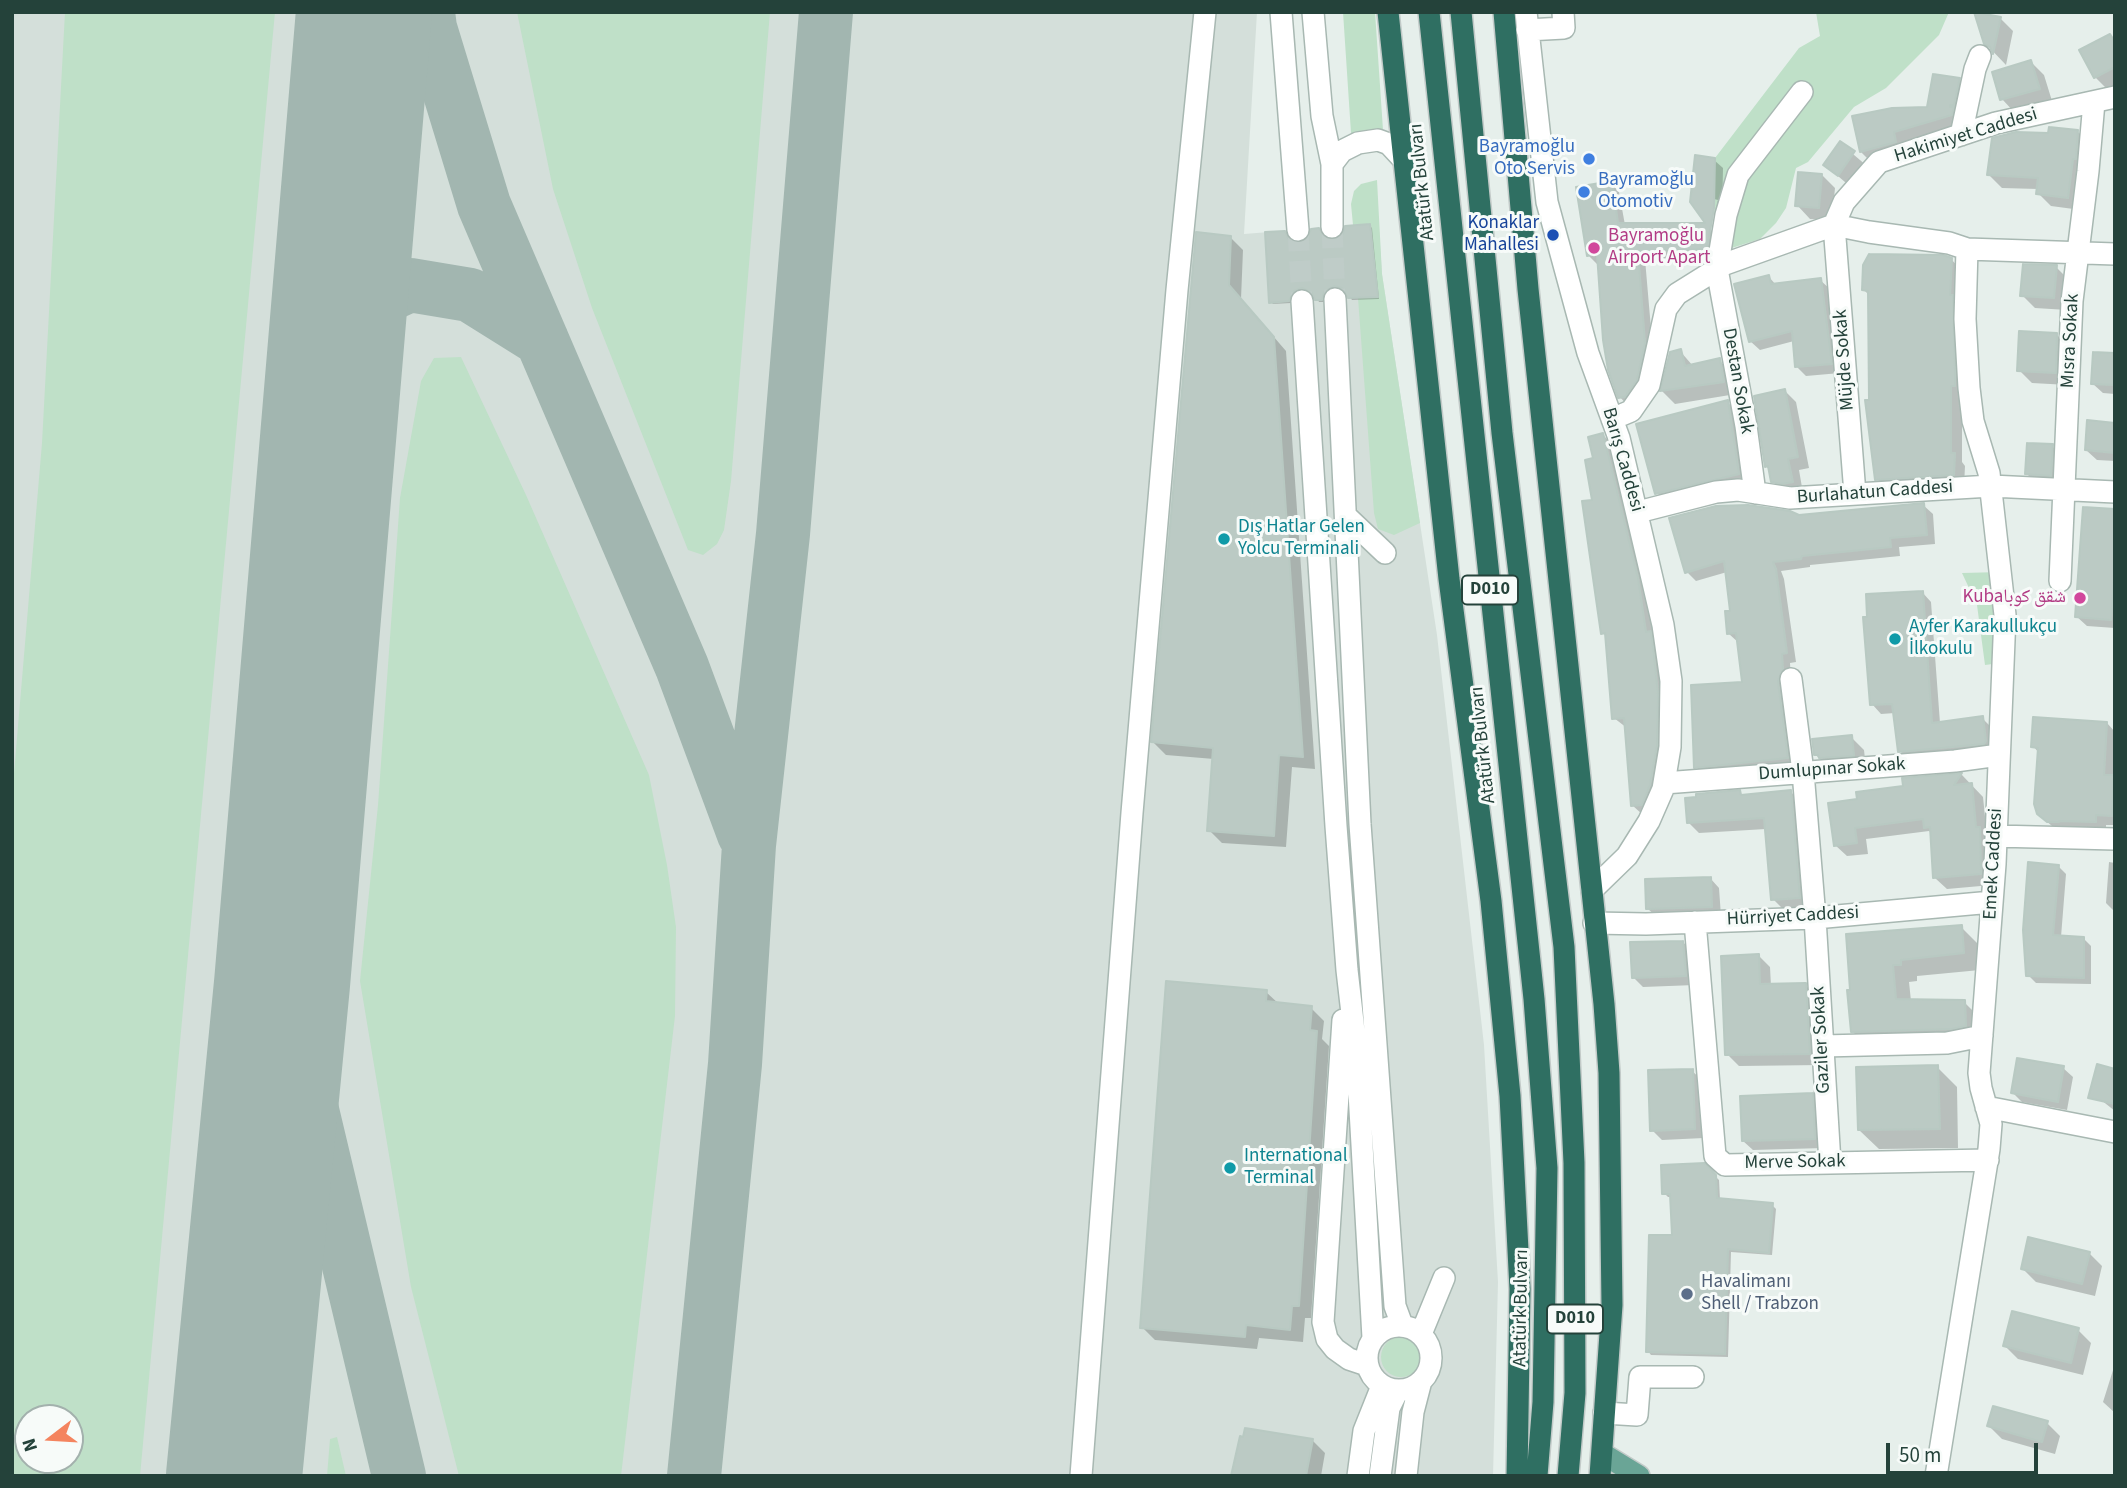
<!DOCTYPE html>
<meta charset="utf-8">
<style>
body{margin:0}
#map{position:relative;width:2127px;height:1488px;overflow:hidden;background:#e6efeb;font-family:"Source Sans 3",sans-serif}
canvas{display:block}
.frame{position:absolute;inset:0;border:14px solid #24423a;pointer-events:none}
.north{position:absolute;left:14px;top:1404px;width:70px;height:70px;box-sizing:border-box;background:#f7fbf9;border:2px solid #a3b1ad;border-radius:50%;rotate:253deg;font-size:19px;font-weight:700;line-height:28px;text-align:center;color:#24423a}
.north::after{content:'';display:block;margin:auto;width:24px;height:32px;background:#f4845f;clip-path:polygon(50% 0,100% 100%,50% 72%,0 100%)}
.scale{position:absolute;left:1886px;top:1443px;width:152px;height:32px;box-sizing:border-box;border:4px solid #24423a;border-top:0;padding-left:9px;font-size:21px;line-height:24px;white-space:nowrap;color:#24423a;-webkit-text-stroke:5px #f7fbf9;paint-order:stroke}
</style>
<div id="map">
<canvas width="2127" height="1488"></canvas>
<div class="frame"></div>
<div class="north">N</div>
<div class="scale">50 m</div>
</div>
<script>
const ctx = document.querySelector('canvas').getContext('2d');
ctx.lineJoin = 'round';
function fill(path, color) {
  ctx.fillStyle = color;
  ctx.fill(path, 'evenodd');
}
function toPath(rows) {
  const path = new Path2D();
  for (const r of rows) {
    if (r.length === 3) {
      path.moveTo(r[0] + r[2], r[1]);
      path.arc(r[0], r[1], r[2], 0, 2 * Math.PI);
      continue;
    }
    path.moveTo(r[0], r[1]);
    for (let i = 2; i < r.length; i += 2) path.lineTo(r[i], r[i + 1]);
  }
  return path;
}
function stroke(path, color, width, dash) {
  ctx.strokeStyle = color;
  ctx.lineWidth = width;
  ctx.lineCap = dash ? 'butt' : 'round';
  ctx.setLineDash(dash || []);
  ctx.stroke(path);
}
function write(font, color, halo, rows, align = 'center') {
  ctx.font = font + ' "Source Sans 3","Noto Naskh Arabic",sans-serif';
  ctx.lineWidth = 6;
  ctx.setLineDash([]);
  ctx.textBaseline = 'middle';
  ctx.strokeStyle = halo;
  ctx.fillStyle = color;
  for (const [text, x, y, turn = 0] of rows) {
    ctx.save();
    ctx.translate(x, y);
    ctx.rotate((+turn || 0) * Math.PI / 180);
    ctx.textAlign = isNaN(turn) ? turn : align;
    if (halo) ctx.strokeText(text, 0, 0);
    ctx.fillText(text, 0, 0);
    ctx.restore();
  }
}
fill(toPath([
 [12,12,1257,12,1244,234,1370,224,1379,229,1382,274,1437,635,1484,1045,1498,1282,1493,1476,12,1476],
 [28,1418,70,1418,70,1460,28,1460]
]), '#d4dfda');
fill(toPath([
 [65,12,275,12,140,1476,12,1476,12,797,42,443],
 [70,1418,70,1460,28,1460,28,1418],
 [517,12,770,12,731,481,724,530,717,544,703,555,688,550,592,308,553,189],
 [1343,12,1375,12,1383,130,1351,133],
 [1816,12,1949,12,1939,35,1886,88,1854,107,1808,162,1796,168,1786,208,1776,223,1760,239,1716,253,1714,234,1715,158,1799,48,1820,36],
 [1377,180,1382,274,1420,523,1394,535,1378,529,1374,513,1358,298,1377,296,1371,224,1353,225,1351,204,1354,191,1361,184],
 [461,357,526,495,649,775,667,865,676,927,675,1016,621,1476,459,1476,411,1287,360,981,378,805,400,498,421,381,434,358],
 [2001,572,2001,663,1985,665,1977,605,1962,573],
 [1401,1357,20],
 [337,1437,346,1476,327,1476,330,1439]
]), '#bfe0c8');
fill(toPath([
 [2000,18,2013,31,2006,65,1985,43],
 [2110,36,2115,41,2115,86,2108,90,2095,77],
 [2031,62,2044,75,2052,101,2015,113,2002,99],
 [1959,79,1972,92,1966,122,1874,165,1861,152,1929,109],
 [2078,132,2091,145,2081,210,2051,206,2038,193,2038,189,2002,188,1989,175,2050,134],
 [1840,143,1867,166,1852,188,1825,165],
 [1714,160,1723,168,1722,218,1715,257,1645,259,1653,352,1628,406,1620,397,1599,263,1597,264,1588,255,1611,183,1619,192,1625,225,1709,224],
 [1714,199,1718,200,1712,231,1709,228],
 [1822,175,1835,188,1832,220,1810,219,1797,205],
 [1370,226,1372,228,1379,299,1352,300,1345,289,1337,288,1326,295,1324,302,1319,302,1315,294,1306,290,1297,293,1291,303,1273,304,1271,302,1284,232,1289,241,1298,245,1326,240,1333,242],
 [1230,237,1243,250,1241,299,1286,351,1315,769,1292,767,1286,847,1222,843,1209,830,1214,759,1166,755,1153,742],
 [1951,259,1962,271,1962,462,1965,466,1964,486,1888,490,1877,479,1871,401,1870,296,1864,290],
 [2056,267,2069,280,2067,310,2035,308,2022,295],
 [1769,277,1776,285,1820,280,1830,289,1840,373,1806,376,1797,367,1794,341,1760,350,1750,341],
 [2057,335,2070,348,2068,385,2032,383,2019,370],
 [1680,351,1693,366,1719,360,1732,373,1736,394,1675,404,1662,391,1671,354],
 [2115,355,2115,394,2103,393,2093,384],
 [1785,391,1796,402,1809,468,1799,470,1803,493,1785,493,1773,481,1771,471,1766,466],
 [1727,402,1740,415,1751,487,1670,506,1657,493],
 [2115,424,2115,461,2097,460,2086,450],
 [1603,435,1613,445,1664,666,1666,757,1643,815,1632,805,1627,728,1614,718,1607,637,1603,633,1594,501,1595,460],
 [2052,446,2065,459,2064,488,2040,487,2027,474],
 [1923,505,1933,514,1935,544,1899,547,1900,556,1810,565,1810,567,1781,571,1784,579,1796,662,1790,663,1796,766,1705,776,1696,767,1744,684,1739,643,1729,634,1732,612,1727,572,1696,581,1687,572,1799,517],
 [2115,511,2115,628,2087,626,2076,616],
 [1922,592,1931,602,1940,723,1982,718,1992,728,1994,751,1909,761,1900,751,1895,713,1881,714,1872,704],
 [2107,723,2115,732,2115,825,2106,825,2106,832,2059,832,2038,814,2039,753,2033,746],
 [1851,737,1864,750,1866,768,1829,768,1816,755],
 [1962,775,1983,797,1992,885,1947,889,1935,878,1932,834,1929,831,1866,839,1868,854,1847,856,1835,845,1859,800,1905,788,1903,780],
 [1740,792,1742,795,1791,792,1801,803,1810,908,1784,910,1773,899,1766,829,1699,833,1688,822],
 [2109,862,2115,863,2115,912,2106,903],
 [2058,866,2066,874,2061,937,2083,938,2091,946,2091,984,2036,983,2028,975],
 [1710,878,1719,888,1721,916,1658,918,1648,909],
 [1961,927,1978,944,1980,970,1917,976,1917,981,1909,982,1911,1001,1964,1002,1981,1019,1982,1042,1869,1048,1852,1031,1848,936],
 [1683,942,1692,952,1695,985,1643,987,1633,977],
 [1758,955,1770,967,1771,986,1805,985,1817,996,1821,1065,1739,1066,1727,1054],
 [1266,992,1279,1004,1311,1008,1324,1021,1322,1039,1329,1046,1311,1318,1305,1318,1303,1342,1259,1338,1257,1349,1155,1340,1142,1327],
 [1937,1067,1957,1087,1958,1148,1879,1149,1859,1130],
 [2063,1068,2073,1077,2067,1110,2022,1102,2013,1093],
 [2115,1070,2115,1111,2101,1100],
 [1692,1071,1702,1080,1704,1138,1662,1140,1652,1130],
 [1812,1095,1822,1104,1824,1148,1753,1150,1743,1141],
 [1704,1165,1719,1180,1720,1200,1772,1205,1776,1209,1772,1255,1731,1252,1728,1357,1651,1355,1648,1351,1674,1237,1672,1197,1668,1197,1664,1193],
 [2089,1253,2102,1266,2095,1296,2036,1282,2023,1269],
 [2078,1330,2091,1343,2083,1375,2018,1359,2005,1346],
 [2114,1367,2115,1367,2115,1413,2103,1402],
 [2047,1423,2060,1436,2055,1454,2002,1439,1989,1426],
 [1313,1441,1325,1453,1321,1476,1233,1476]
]), '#0003');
stroke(toPath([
 [428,12,430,28,484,205,682,667,744,834],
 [335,346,375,301,410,285,470,295,542,340],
 [282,984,399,1476],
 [694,1476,735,1064,749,845,783,534,826,12]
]), '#a2b6b0', 54);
stroke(toPath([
 [234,1476,282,984,364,12]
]), '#a2b6b0', 136);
const building = toPath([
 [1974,12,2001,17,1993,54,1990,47,1984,44,1974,12],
 [2110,34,2115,42,2115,67,2094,78,2079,50,2110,34],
 [2031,60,2040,89,2000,100,1992,72,2031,60],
 [1933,74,1960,78,1954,105,1950,105,1950,107,1954,107,1952,115,1894,132,1896,142,1860,152,1852,116,1892,108,1927,107,1933,74],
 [2049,127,2078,130,2076,159,2073,159,2068,198,2036,194,2038,178,1987,175,1992,138,2016,132,2048,133,2049,127],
 [1840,141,1855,151,1838,176,1823,165,1840,141],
 [1695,155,1715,158,1714,208,1707,249,1638,252,1645,343,1637,380,1625,397,1618,398,1608,370,1603,340,1597,254,1587,256,1576,187,1612,181,1618,223,1705,223,1690,202,1695,155],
 [1798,172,1822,174,1819,208,1795,206,1798,172],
 [1370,224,1378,297,1348,298,1342,288,1334,286,1324,292,1322,300,1315,300,1312,293,1302,288,1294,291,1289,301,1269,303,1265,232,1285,231,1288,238,1298,243,1306,240,1311,229,1319,228,1325,238,1333,240,1343,234,1345,226,1370,224],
 [1196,232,1231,236,1229,285,1274,337,1303,757,1279,755,1274,836,1207,831,1213,748,1151,742,1196,232],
 [1869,254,1943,255,1952,258,1950,295,1953,295,1955,372,1955,386,1951,386,1951,453,1955,453,1954,475,1875,480,1865,400,1869,400,1868,291,1862,290,1863,265,1869,254],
 [2023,264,2057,265,2054,298,2020,296,2023,264],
 [1769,275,1771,284,1821,278,1832,364,1795,367,1792,331,1749,342,1734,284,1769,275],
 [2019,331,2057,333,2056,373,2017,371,2019,331],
 [1681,349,1685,366,1720,358,1724,382,1660,391,1670,352,1681,349],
 [2093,352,2115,353,2115,385,2091,384,2093,352],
 [1785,389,1798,457,1788,459,1793,482,1782,484,1771,482,1768,466,1765,467,1754,396,1785,389],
 [1728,400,1739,474,1655,494,1636,424,1728,400],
 [2087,420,2115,423,2115,453,2085,450,2087,420],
 [1603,433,1638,578,1646,632,1651,631,1654,655,1658,694,1657,746,1650,785,1642,805,1631,806,1624,718,1612,719,1605,633,1601,634,1582,501,1592,500,1585,460,1593,458,1588,437,1603,433],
 [2027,443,2053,444,2051,476,2025,474,2027,443],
 [1924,503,1927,535,1890,538,1891,547,1802,556,1801,559,1773,562,1776,569,1787,653,1782,654,1783,669,1778,681,1788,758,1694,768,1691,685,1742,682,1736,633,1727,634,1725,611,1730,611,1724,561,1685,573,1669,518,1716,506,1748,505,1790,511,1799,515,1924,503],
 [2083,507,2115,509,2115,570,2111,620,2075,617,2083,507],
 [1923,591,1932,723,1983,716,1986,741,1984,744,1898,752,1892,704,1870,705,1863,617,1867,617,1866,594,1923,591],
 [2033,717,2107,722,2104,775,2114,775,2112,816,2096,815,2096,822,2059,821,2059,822,2047,822,2037,814,2034,804,2038,748,2031,747,2033,717],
 [1852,735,1854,756,1819,758,1818,755,1814,755,1812,739,1852,735],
 [1962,773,1954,785,1972,783,1976,827,1980,827,1981,874,1933,878,1930,827,1924,828,1923,819,1855,828,1857,843,1834,846,1828,803,1857,799,1856,792,1903,786,1902,778,1962,773],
 [1740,790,1741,795,1791,790,1800,898,1771,900,1764,818,1687,823,1685,798,1696,797,1696,794,1740,790],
 [2028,862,2059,865,2053,935,2084,937,2084,978,2026,976,2023,930,2028,862],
 [1711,877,1712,907,1646,909,1645,879,1711,877],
 [1962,925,1964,953,1901,960,1901,965,1893,965,1896,999,1965,1000,1966,1026,1952,1029,1851,1032,1847,990,1850,990,1846,934,1962,925],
 [1683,941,1686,976,1632,978,1630,942,1683,941],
 [1759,954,1760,984,1806,983,1810,1054,1725,1055,1721,956,1759,954],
 [1166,981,1267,990,1266,1001,1312,1006,1310,1030,1317,1031,1299,1306,1292,1306,1290,1330,1246,1325,1245,1337,1140,1328,1166,981],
 [2017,1058,2064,1066,2058,1102,2011,1093,2017,1058],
 [2097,1064,2115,1069,2115,1104,2088,1098,2097,1064],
 [1938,1065,1940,1129,1858,1130,1856,1067,1938,1065],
 [1693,1069,1695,1129,1650,1131,1648,1070,1693,1069],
 [1813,1093,1815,1139,1742,1141,1740,1096,1813,1093],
 [1705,1163,1716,1175,1717,1198,1773,1203,1769,1253,1728,1249,1725,1354,1646,1352,1649,1235,1672,1235,1670,1194,1662,1194,1661,1165,1705,1163],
 [2028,1237,2090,1252,2082,1284,2021,1269,2028,1237],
 [2012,1311,2079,1328,2071,1363,2003,1346,2012,1311],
 [1993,1406,2048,1421,2042,1442,1987,1426,1993,1406],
 [1245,1428,1313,1439,1306,1476,1231,1476,1240,1436,1243,1437,1245,1428]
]);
fill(building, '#bbcac4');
stroke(building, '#b8c9c2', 2);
stroke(toPath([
 [1332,227,1335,299],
 [1298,230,1302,301]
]), '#bfccc8', 21, [21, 10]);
const minor = toPath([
 [1281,12,1298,230],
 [1313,12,1322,116,1332,164,1332,227],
 [1526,12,1547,202,1588,353,1619,438,1663,625,1671,681,1670,747,1663,789,1649,821,1627,856,1592,890],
 [1527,30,1564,28,1563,12],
 [1961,135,1975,69,1980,56],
 [1332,164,1342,151,1358,143,1378,140,1389,144,1403,159],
 [1335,299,1360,824,1395,1306,1402,1325],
 [1302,301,1336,826,1347,970,1357,1057,1373,1338],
 [1612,419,1631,411,1649,385,1666,309,1677,294,1725,264,1834,225,1844,202,1879,162,1996,123,2115,97],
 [1755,493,1746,426,1717,269,1726,215,1738,175,1802,92],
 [1855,494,1834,225,1869,232,1949,243,1967,249,2115,254],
 [1638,512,1716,492,1738,490,1790,498,1991,486,2115,492],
 [1346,516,1385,553],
 [2060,581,2072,301,2088,171,2094,102],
 [1791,679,1803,772,1815,918,1830,1163],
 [1664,783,1955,761,1999,755],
 [1996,836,2115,839],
 [1695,922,1715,1156,1725,1165,1988,1160],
 [1594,923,1646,924,1815,918,1992,902],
 [1343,1020,1323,1322,1327,1339,1335,1349,1349,1359,1367,1365],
 [1823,1046,1947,1043,1982,1036],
 [1986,1107,2115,1132],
 [1399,1358,32],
 [1421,1334,1444,1278],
 [1604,1413,1637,1415,1640,1377,1693,1377],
 [1081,1476,1132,813,1177,290,1205,12],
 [1358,1476,1364,1431,1382,1386],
 [1380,1476,1389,1408,1398,1390],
 [1406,1476,1413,1412,1421,1381],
 [1936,1476,1989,1149,1991,1124,1981,1088,1979,1073,1995,864,2005,615,1989,473,1973,421,1969,388,1965,319,1967,249]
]);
const major = toPath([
 [1603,1454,1639,1476]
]);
const highway = toPath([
 [1388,12,1449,579,1491,901,1510,1096,1520,1289,1517,1476],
 [1429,12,1534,999,1547,1168,1543,1402,1537,1476],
 [1461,12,1502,433,1564,947,1574,1163,1575,1393,1568,1476],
 [1504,12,1528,289,1604,1004,1609,1073,1612,1305,1600,1476]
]);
stroke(minor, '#a8b8b2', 24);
stroke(major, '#c2cac8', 24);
stroke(highway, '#c2cac8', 24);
stroke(minor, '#fff', 21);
stroke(major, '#6aa596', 21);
stroke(highway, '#2f6f62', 21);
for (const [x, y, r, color] of [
 [1589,159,7,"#3f7fe0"],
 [1584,192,7,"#3f7fe0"],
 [1553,235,7,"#1a4fb4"],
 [1594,248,7,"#d1479c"],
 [1224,539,7,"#0f9aa8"],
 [2080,598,7,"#d1479c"],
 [1895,639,7,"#0f9aa8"],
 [1230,1168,7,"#0f9aa8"],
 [1687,1294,7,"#5c6f8a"]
]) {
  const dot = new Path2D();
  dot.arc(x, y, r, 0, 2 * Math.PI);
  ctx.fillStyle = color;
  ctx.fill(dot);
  stroke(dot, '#f7fbf9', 2.5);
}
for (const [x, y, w] of [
 [1490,590,56],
 [1575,1319,56]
]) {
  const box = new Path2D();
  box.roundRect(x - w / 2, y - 14.5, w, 29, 5);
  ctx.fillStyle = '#f7fbf9';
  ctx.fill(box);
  stroke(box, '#24423a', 2);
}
write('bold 18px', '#24423a', null, [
 ["D010",1490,590],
 ["D010",1575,1319]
]);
write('19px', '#24423a', '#f7fbf9', [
 ["Hakimiyet Caddesi",1966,136,-17],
 ["Atatürk Bulvarı",1423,182,-96],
 ["Mısra Sokak",2071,341,-87],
 ["Müjde Sokak",1845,360,-94],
 ["Destan Sokak",1737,381,80],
 ["Barış Caddesi",1622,460,74],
 ["Burlahatun Caddesi",1875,493,-4],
 ["Atatürk Bulvarı",1484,745,-96],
 ["Dumlupınar Sokak",1832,770,-4],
 ["Emek Caddesi",1994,864,-87],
 ["Hürriyet Caddesi",1793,917,-3],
 ["Gaziler Sokak",1822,1040,-93],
 ["Merve Sokak",1795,1163,-1],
 ["Atatürk Bulvarı",1522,1308,-89]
]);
write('19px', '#366cbe', '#f7fbf9', [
 ["Bayramoğlu",1575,148],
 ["Oto Servis",1575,170],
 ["Bayramoğlu",1598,181,"left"],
 ["Otomotiv",1598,203,"left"]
], 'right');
write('19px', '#164399', '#f7fbf9', [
 ["Konaklar",1539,224],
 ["Mahallesi",1539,246]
], 'right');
write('19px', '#b23c85', '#f7fbf9', [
 ["Bayramoğlu",1608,237],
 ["Airport Apart",1608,259],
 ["Kubaشقق كوبا",2066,598,"right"]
], 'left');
write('19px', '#0d838f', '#f7fbf9', [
 ["Dış Hatlar Gelen",1238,528],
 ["Yolcu Terminali",1238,550],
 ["Ayfer Karakullukçu",1909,628],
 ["İlkokulu",1909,650],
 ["International",1244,1157],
 ["Terminal",1244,1179]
], 'left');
write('19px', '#4e5e75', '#f7fbf9', [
 ["Havalimanı",1701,1283],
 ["Shell / Trabzon",1701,1305]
], 'left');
</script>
